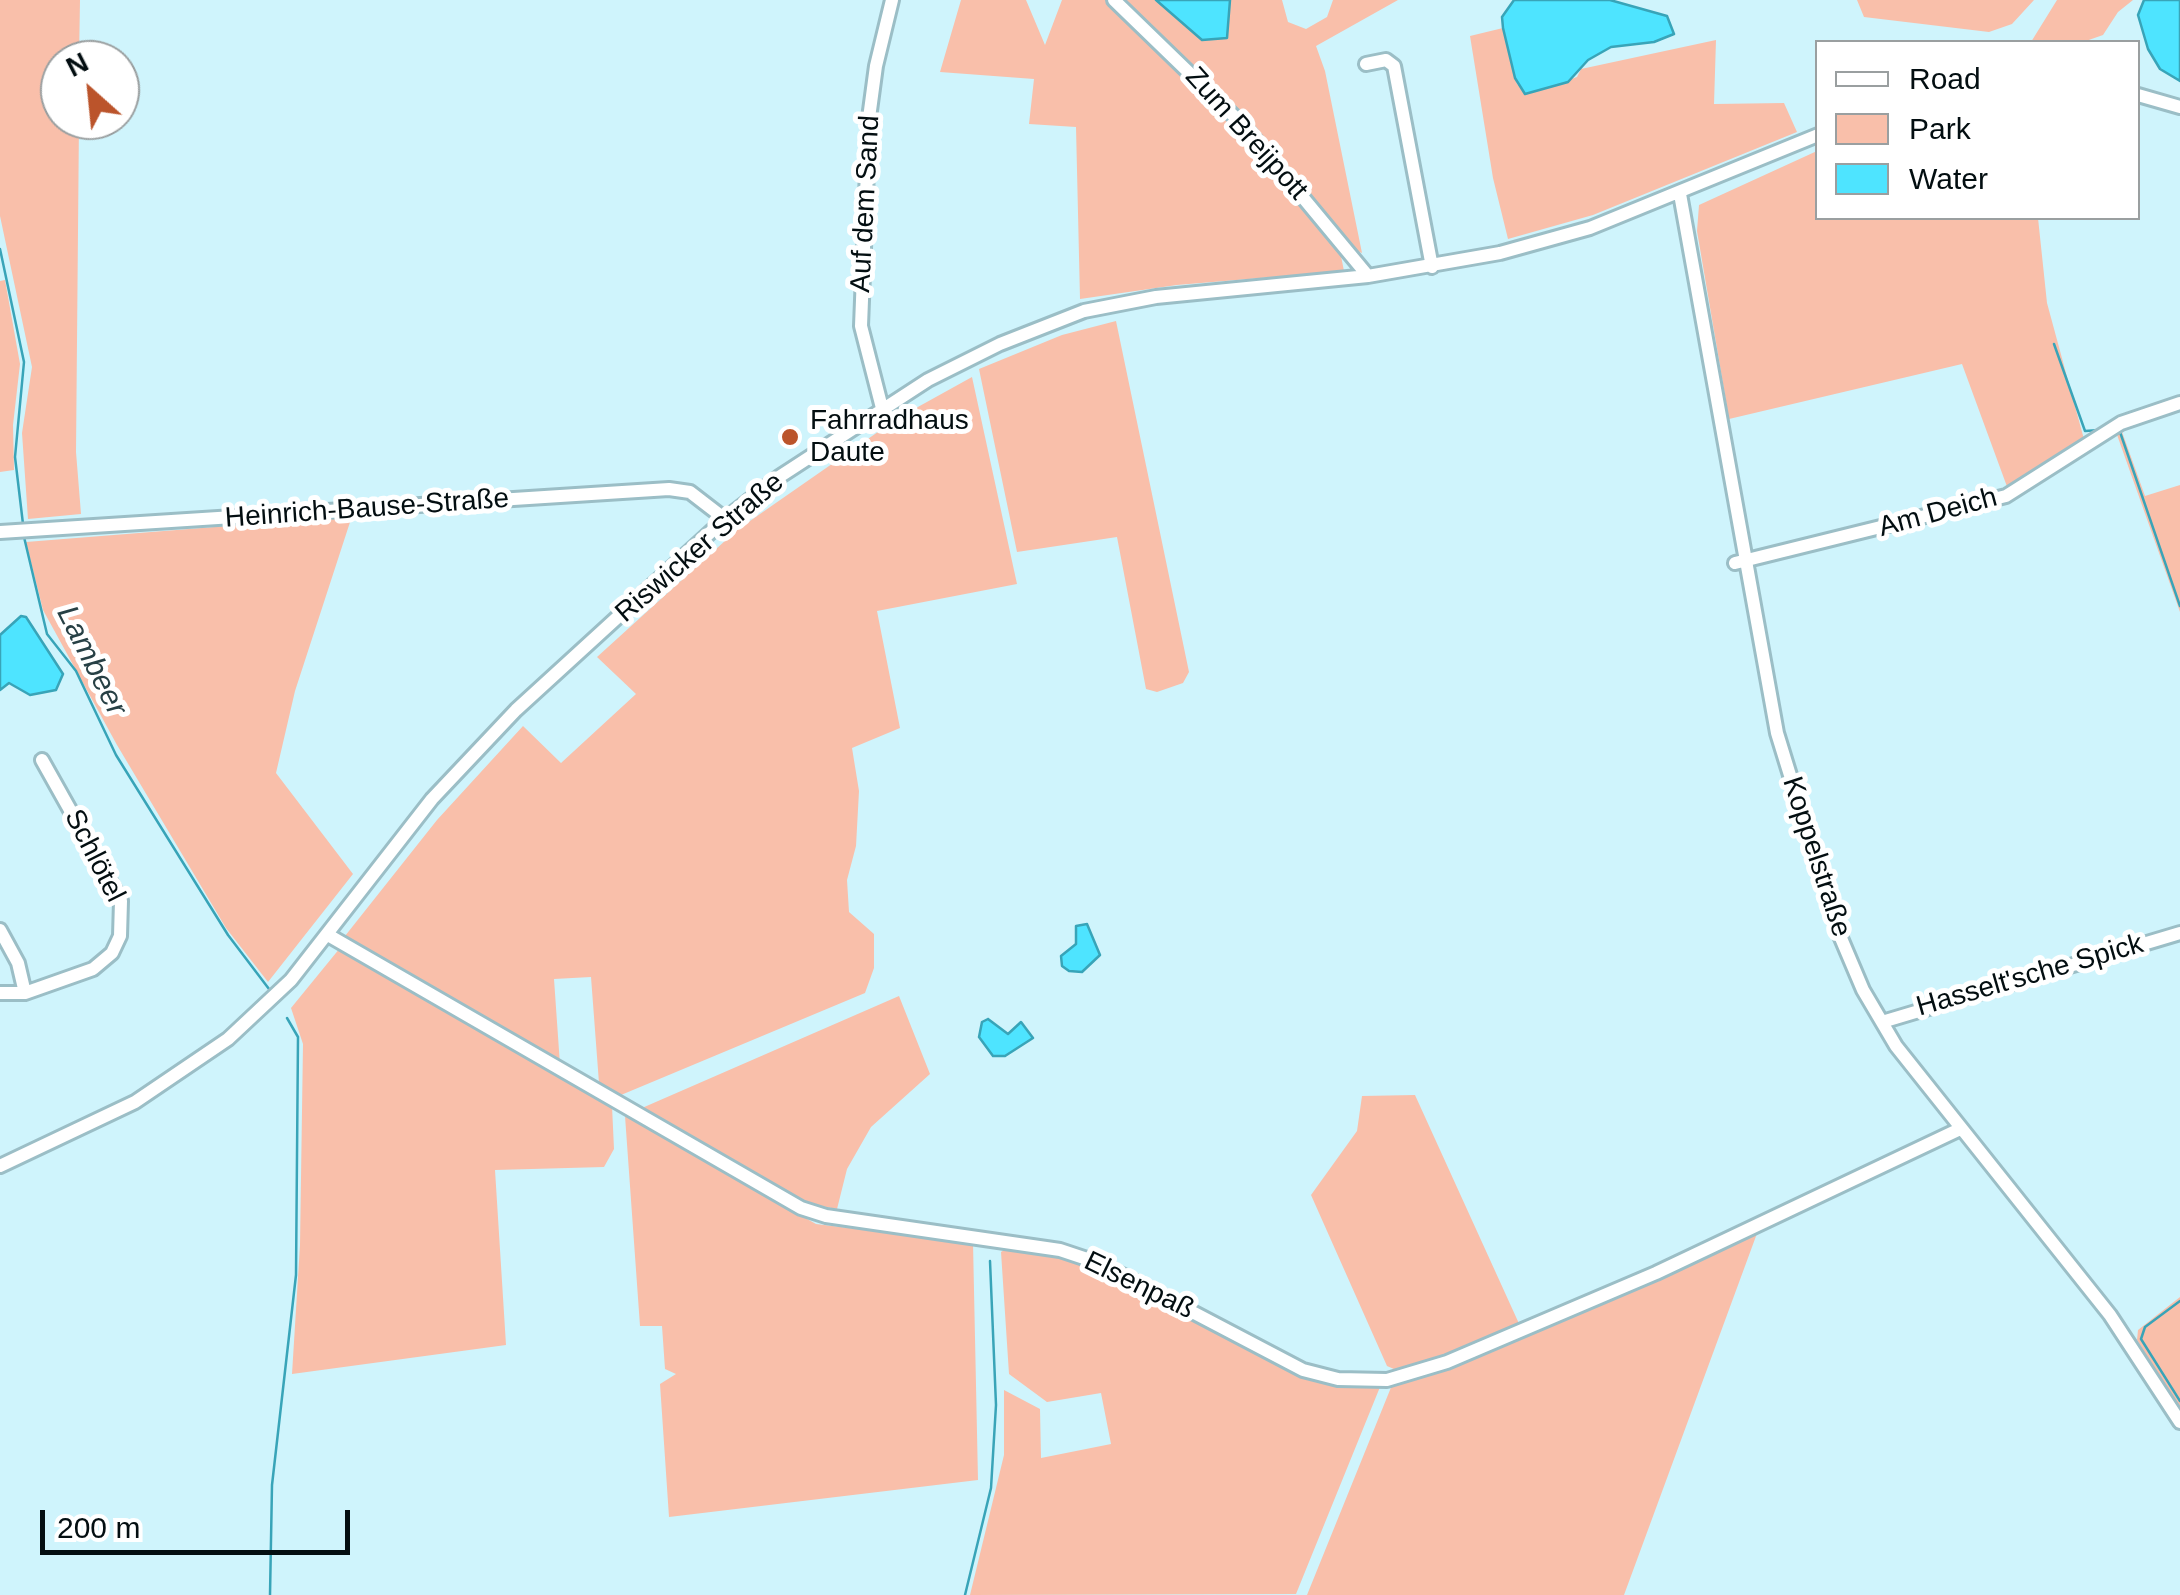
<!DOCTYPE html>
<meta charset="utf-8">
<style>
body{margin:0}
#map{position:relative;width:2180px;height:1595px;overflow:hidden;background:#cff4fc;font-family:Arial,sans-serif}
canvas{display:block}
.legend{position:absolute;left:1815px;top:40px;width:325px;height:180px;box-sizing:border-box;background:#fff;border:2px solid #9a9fa0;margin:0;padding:12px 18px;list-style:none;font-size:30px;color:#030e11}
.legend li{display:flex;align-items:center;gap:20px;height:50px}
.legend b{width:50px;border:2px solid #9a9fa0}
.north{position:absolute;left:40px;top:40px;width:100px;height:100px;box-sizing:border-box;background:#fff;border:2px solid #9a9fa0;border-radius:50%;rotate:333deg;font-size:28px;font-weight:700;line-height:40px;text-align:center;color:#030e11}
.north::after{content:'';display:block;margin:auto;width:35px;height:45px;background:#bb542b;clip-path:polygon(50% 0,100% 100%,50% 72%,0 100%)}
.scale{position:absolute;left:40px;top:1510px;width:310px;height:45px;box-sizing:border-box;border:5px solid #030e11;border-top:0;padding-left:12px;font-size:30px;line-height:35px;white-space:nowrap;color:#030e11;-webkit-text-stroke:8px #fff;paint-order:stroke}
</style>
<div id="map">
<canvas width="2180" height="1595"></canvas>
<ul class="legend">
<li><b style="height:12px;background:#fff"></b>Road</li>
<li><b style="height:28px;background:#f9bfaa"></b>Park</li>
<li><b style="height:28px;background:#4ee4ff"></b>Water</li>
</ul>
<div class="north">N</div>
<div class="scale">200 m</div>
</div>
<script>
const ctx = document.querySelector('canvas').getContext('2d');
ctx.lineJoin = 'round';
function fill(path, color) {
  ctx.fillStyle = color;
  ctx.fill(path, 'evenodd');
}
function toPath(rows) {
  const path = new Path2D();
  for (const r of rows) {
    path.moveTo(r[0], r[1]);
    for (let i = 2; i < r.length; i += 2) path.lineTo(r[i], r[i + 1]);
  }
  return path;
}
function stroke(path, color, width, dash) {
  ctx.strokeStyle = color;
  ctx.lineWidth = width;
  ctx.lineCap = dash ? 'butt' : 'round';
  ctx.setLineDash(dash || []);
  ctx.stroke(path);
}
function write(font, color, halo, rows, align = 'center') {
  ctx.font = font + ' Arial,sans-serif';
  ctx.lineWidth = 10;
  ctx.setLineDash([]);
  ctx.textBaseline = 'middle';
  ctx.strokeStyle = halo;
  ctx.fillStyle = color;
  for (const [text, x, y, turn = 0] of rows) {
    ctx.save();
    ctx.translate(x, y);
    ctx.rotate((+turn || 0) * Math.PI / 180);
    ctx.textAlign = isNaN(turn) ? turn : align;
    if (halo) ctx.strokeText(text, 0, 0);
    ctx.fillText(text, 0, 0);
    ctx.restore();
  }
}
fill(toPath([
 [0,0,80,0,79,60,60,60,60,120,79,120,76,452,81,514,28,519,22,433,32,367,0,216],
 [961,0,1026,0,1045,45,1062,0,1110,0,1238,124,1340,251,1344,271,1177,285,1080,299,1076,127,1029,124,1034,79,940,72],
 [1122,0,1156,0,1194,34,1229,11,1230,0,1282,0,1288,22,1306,29,1327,17,1333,0,1398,0,1316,46,1325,71,1362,253,1353,249,1214,86],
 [1857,0,2034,0,2012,24,1989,32,1864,17],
 [2057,0,2133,0,2118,12,2103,35,2083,42,2031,42],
 [1503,28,1517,84,1531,93,1577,77,1581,69,1716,40,1714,104,1784,103,1797,132,1593,215,1508,239,1493,178,1470,36],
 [1817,151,1818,218,2038,218,2047,303,2085,443,2009,492,1962,364,1729,419,1697,231,1699,205],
 [5,280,20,364,13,425,14,470,0,472,0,281],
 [1116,321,1189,672,1183,683,1157,692,1146,689,1117,537,1017,552,979,369,1062,335],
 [972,377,1017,584,877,611,900,728,852,748,859,791,856,846,847,880,849,912,874,934,874,968,865,993,621,1095,599,1083,591,977,554,979,560,1065,345,936,437,820,523,726,561,763,636,694,597,657,737,530,898,418],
 [2121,429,2145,496,2180,485,2180,612,2116,432],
 [352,516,295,691,276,773,353,874,268,982,226,928,117,745,43,610,26,542],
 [340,948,612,1106,614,1149,604,1167,495,1170,506,1345,292,1374,300,1245,303,1044,291,1008],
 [899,996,930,1074,871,1127,847,1169,837,1209,810,1204,780,1189,642,1108],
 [1415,1095,1521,1328,1403,1373,1387,1366,1311,1195,1357,1131,1362,1096],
 [625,1116,816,1224,973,1243,978,1480,669,1517,660,1384,676,1374,665,1369,662,1326,640,1326],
 [1759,1228,1624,1595,1307,1595,1392,1385],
 [1009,1247,1053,1253,1097,1267,1341,1385,1380,1387,1296,1594,970,1595,1004,1455,1004,1390,1040,1409,1041,1458,1111,1444,1101,1393,1047,1402,1009,1374,1001,1252],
 [2180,1297,2180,1408,2137,1340,2138,1330]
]), '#f9bfaa');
const water = toPath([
 [1156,0,1230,0,1227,38,1202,40,1156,0],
 [1514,0,1610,0,1667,16,1674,34,1654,42,1611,47,1588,60,1568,82,1525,94,1515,78,1503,28,1502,17,1514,0],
 [2144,0,2180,0,2180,81,2160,69,2148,49,2138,15,2144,0],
 [21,616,26,617,63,674,56,690,30,695,9,683,0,690,0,635,21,616],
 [1087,924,1100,955,1082,972,1069,971,1062,966,1061,956,1076,944,1076,926,1087,924],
 [988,1019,1008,1034,1021,1022,1033,1038,1005,1056,993,1056,979,1037,982,1022,988,1019]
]);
fill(water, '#4ee4ff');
stroke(water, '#38a4b8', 2.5);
stroke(toPath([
 [0,249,24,362,15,457,23,524],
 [2054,344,2085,431,2100,430],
 [2120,432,2180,606],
 [24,537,47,634,76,671,116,755,228,935,269,989],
 [2180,1301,2145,1327,2141,1339,2180,1401],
 [270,1595,272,1485,296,1275,298,1037,287,1018],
 [965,1595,991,1488,996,1405,990,1261]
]), '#38a4b8', 2.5);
const minor = toPath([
 [1114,0,1242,124,1368,276],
 [1366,64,1386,60,1394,66,1432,267],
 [2138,95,2180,107],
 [1680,194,1777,733,1838,931,1863,990,1896,1046,2110,1315,2180,1422],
 [882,408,861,326,869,118,876,66,892,0],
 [0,532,669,489,690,492,725,519],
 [1735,563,2006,496,2121,423,2180,403],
 [0,930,18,963,25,993],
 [328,935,801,1208,826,1216,1060,1250,1099,1263,1303,1370,1338,1379,1387,1380,1447,1362,1656,1273,1960,1129],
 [0,993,25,993,93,969,112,953,120,936,121,901,42,760],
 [1882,1022,2180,933],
 [0,1166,135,1102,228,1039,291,980,432,799,516,710,725,519,779,477,928,380,1000,344,1084,311,1156,297,1368,276,1500,253,1590,228,1818,135]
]);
stroke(minor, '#9bbec6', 18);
stroke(minor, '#fff', 12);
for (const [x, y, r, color] of [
 [790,437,10,"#bb542b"]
]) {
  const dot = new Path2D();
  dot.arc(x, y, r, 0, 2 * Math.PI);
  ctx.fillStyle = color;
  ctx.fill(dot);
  stroke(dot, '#fff', 4);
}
write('28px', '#030e11', '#fff', [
 ["Zum Breijpott",1246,134,48],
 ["Auf dem Sand",866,204,-87],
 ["Heinrich-Bause-Straße",367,509,-4],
 ["Am Deich",1938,513,-15],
 ["Riswicker Straße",700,548,-41],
 ["Schlötel",94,856,63],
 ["Koppelstraße",1816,857,72],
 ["Hasselt'sche Spick",2030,976,-16],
 ["Elsenpaß",1139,1286,26]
]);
write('28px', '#030e11', '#fff', [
 ["Fahrradhaus",810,421],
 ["Daute",810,453]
], 'left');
write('italic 30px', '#274045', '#fff', [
 ["Lambeer",91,661,63]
]);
</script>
